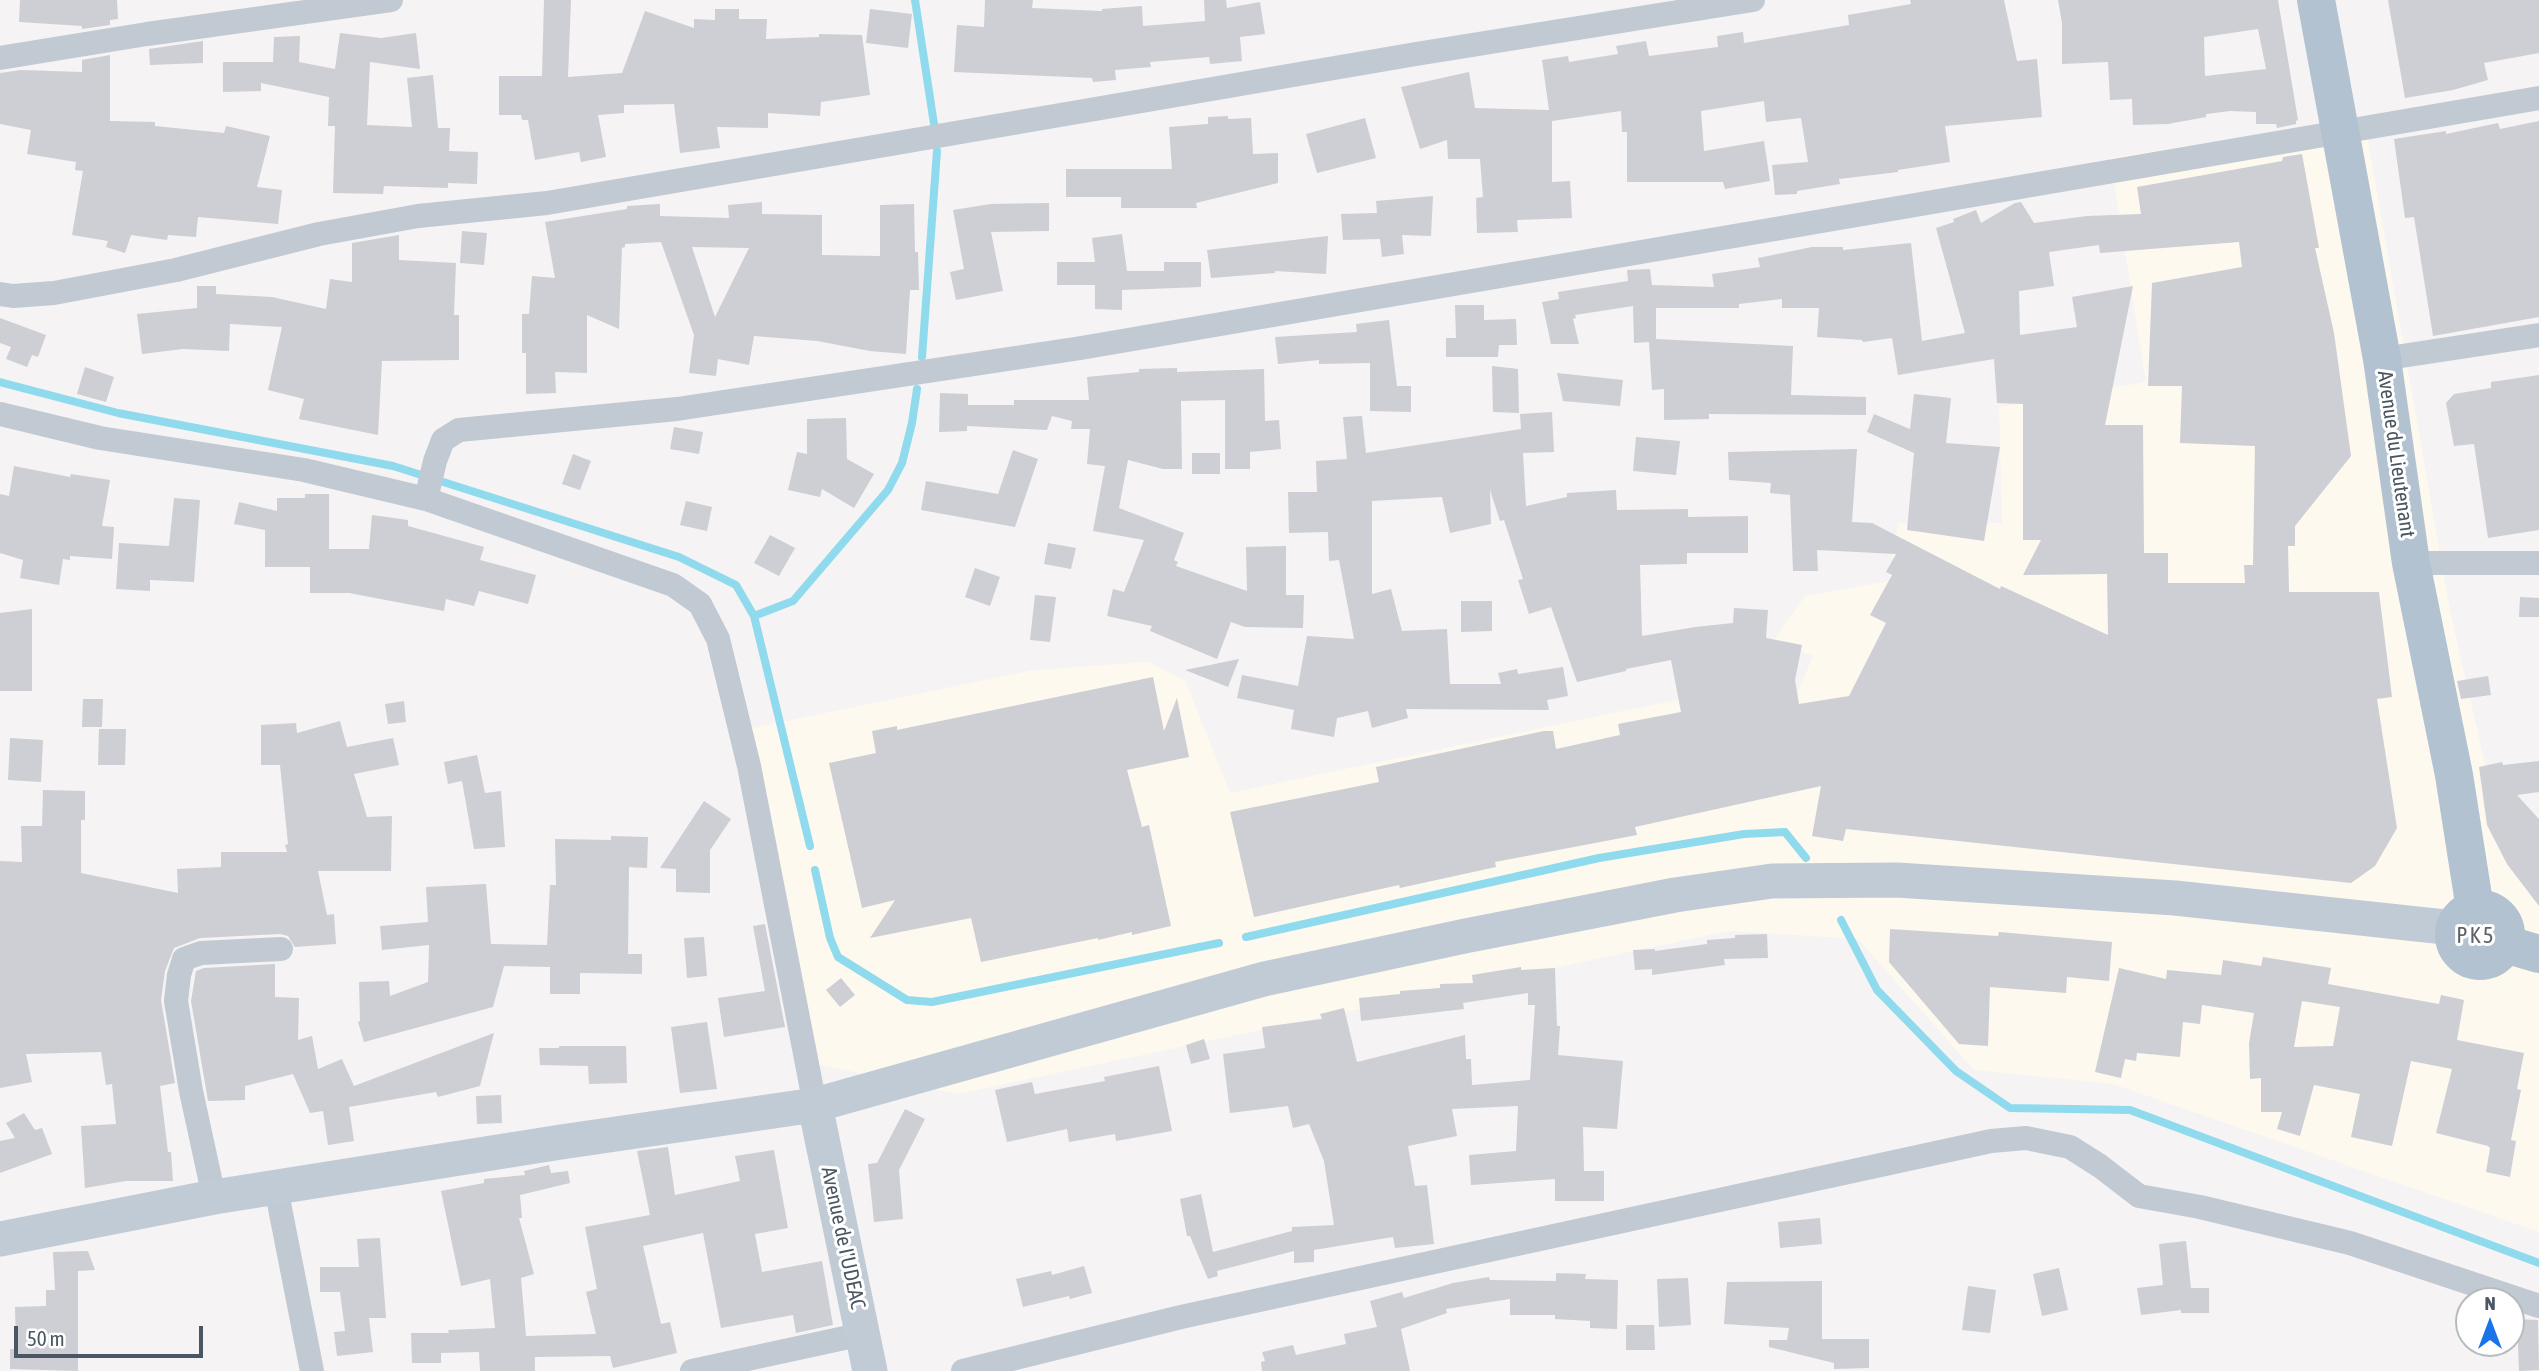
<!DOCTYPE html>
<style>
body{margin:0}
#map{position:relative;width:2539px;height:1371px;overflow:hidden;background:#f5f3f3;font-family:"Asap Condensed",sans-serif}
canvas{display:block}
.north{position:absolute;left:2455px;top:1287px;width:70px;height:70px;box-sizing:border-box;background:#fff;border:2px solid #b7bbc0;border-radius:50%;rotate:0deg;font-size:19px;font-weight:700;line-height:28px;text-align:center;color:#4a5661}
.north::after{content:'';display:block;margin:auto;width:24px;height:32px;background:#1a73e8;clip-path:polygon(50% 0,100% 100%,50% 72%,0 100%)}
.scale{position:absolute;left:14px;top:1326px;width:189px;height:32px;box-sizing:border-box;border:4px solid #4a5661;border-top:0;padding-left:9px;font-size:21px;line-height:24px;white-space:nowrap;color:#4a5661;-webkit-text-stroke:5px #fff;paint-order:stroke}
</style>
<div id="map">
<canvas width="2539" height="1371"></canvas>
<div class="north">N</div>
<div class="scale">50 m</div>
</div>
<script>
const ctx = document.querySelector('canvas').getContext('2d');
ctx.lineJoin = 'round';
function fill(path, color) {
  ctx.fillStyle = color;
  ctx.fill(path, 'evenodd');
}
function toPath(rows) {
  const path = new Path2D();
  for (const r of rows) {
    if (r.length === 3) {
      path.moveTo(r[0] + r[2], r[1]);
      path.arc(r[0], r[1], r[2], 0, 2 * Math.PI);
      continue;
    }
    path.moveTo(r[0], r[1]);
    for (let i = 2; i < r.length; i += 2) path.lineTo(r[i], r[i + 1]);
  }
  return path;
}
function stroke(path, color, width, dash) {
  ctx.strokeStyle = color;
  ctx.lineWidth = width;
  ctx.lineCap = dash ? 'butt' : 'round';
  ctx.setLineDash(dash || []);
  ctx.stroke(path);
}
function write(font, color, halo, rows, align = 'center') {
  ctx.font = font + ' "Asap Condensed",sans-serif';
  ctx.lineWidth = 6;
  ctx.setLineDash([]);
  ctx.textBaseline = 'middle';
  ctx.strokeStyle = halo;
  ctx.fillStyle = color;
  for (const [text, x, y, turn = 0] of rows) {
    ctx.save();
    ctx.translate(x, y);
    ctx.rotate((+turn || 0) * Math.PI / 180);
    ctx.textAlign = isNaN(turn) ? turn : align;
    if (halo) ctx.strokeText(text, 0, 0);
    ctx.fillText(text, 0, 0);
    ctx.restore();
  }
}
fill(toPath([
 [2364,118,2450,611,2498,821,2539,814,2539,1232,2113,1084,1974,1070,1858,939,1729,931,958,1094,816,1064,733,732,1033,670,1149,662,1185,680,1230,793,1714,692,1797,694,1813,656,1773,641,1805,596,1889,581,1898,523,2002,523,1999,407,2146,382,2110,158]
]), '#fdf9ef');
stroke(toPath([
 [915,0,934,124],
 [922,357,937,151],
 [0,382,118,413,393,466,679,557,736,585,754,616,810,846],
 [754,616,793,601,888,490,902,463,912,423,917,389],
 [815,870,830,938,838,957,907,1000,932,1002,1219,943],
 [1841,920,1877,990,1956,1071,2010,1108,2130,1110,2539,1263],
 [1246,937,1599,858,1744,834,1785,832,1806,858]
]), '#90daee', 8);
fill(toPath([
 [20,0,117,0,118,19,110,20,110,25,82,29,82,26,19,22],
 [544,0,571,0,568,77,622,73,645,11,694,28,694,19,715,20,715,9,739,9,739,19,767,19,766,39,819,37,819,34,862,35,870,95,821,102,820,116,768,113,768,128,717,127,720,148,680,153,674,104,624,105,624,113,598,115,606,157,581,162,579,152,535,160,528,120,522,120,521,115,499,115,499,76,542,76],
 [985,0,1033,0,1032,8,1102,11,1102,9,1142,6,1143,26,1205,21,1204,0,1226,0,1227,8,1260,2,1265,34,1240,37,1242,61,1210,64,1209,57,1150,62,1151,67,1115,70,1116,80,1093,82,1092,78,954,72,957,25,984,27],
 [1910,0,2004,0,2017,61,2037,59,2042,117,1945,126,1950,162,1898,170,1898,172,1839,179,1840,184,1797,191,1797,194,1775,195,1772,165,1808,162,1801,118,1766,122,1764,101,1701,111,1704,151,1764,141,1770,181,1725,189,1723,182,1627,182,1627,132,1622,132,1621,111,1552,121,1552,182,1570,181,1572,218,1517,220,1518,232,1477,233,1476,198,1483,197,1480,159,1448,159,1447,140,1420,149,1401,87,1469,72,1475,108,1549,110,1542,60,1568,56,1569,62,1618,54,1616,46,1646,41,1649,56,1718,47,1717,36,1743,32,1744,43,1849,25,1848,15,1911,4],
 [2058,0,2278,0,2298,120,2296,121,2296,124,2277,128,2276,124,2256,124,2256,112,2230,111,2206,114,2206,117,2168,124,2133,125,2132,99,2110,100,2108,62,2062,64,2062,23],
 [2258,29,2266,69,2205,76,2204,37],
 [2388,0,2539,0,2539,53,2484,63,2488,80,2453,90,2405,98],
 [870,9,912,14,908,48,866,43],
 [340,33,381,38,416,33,420,69,370,62,367,125,412,127,407,78,433,75,438,128,450,128,449,151,478,152,477,184,448,183,448,188,384,186,383,194,333,193,335,126,328,126,329,97,261,83,261,91,223,92,223,62,273,62,274,37,300,36,299,62,335,69],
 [203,41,203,63,150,65,149,49],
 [110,55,110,121,155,122,155,126,224,133,226,126,270,136,257,187,282,190,278,224,198,217,196,237,168,235,167,240,131,235,125,253,106,247,108,241,72,235,83,171,75,170,76,162,27,154,31,130,0,124,0,73,21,70,82,72,82,60],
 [1228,116,1228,119,1251,118,1253,154,1278,153,1278,183,1196,203,1197,208,1121,208,1121,197,1066,197,1066,169,1172,169,1169,127,1208,124,1208,117],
 [1365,118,1376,158,1317,173,1306,134],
 [2539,121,2539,317,2433,336,2414,217,2405,218,2394,139,2446,131,2446,134,2498,123,2500,129],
 [2302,154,2319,248,2315,248,2334,333,2351,456,2295,526,2295,546,2288,546,2289,592,2379,592,2392,697,2377,699,2397,828,2375,866,2351,883,1846,829,1843,841,1812,836,1821,786,1635,827,1637,835,1495,862,1496,867,1400,888,1399,885,1254,917,1230,812,1379,782,1376,767,1544,731,1553,731,1556,749,1620,735,1618,724,1681,712,1671,660,1626,669,1626,671,1577,682,1551,607,1529,614,1518,580,1523,579,1504,520,1500,521,1490,490,1491,524,1450,533,1442,497,1372,501,1372,594,1391,589,1402,631,1447,629,1450,684,1501,684,1498,673,1517,669,1518,674,1563,667,1568,696,1547,700,1549,710,1406,709,1408,718,1372,728,1368,711,1337,718,1334,737,1291,729,1294,710,1237,698,1242,675,1298,686,1307,636,1354,639,1339,560,1329,561,1328,532,1289,533,1288,492,1317,492,1316,461,1347,459,1343,417,1362,416,1366,453,1521,429,1520,414,1552,412,1554,452,1523,453,1526,506,1567,497,1567,493,1616,490,1617,510,1688,509,1688,517,1748,516,1748,553,1687,553,1687,564,1640,565,1642,636,1695,627,1733,623,1734,608,1768,610,1766,638,1802,645,1795,680,1799,704,1849,696,1886,623,1870,615,1892,575,1886,572,1896,554,1817,550,1818,571,1793,571,1790,495,1770,493,1771,483,1729,480,1728,452,1857,449,1852,522,1872,523,2000,589,2001,586,2108,635,2107,574,2023,575,2041,540,2023,540,2023,404,1997,403,1994,359,1898,375,1892,338,1863,342,1862,340,1817,337,1819,308,1782,308,1782,299,1739,304,1739,308,1656,308,1656,339,1793,346,1791,395,1866,397,1866,415,1709,414,1709,419,1664,420,1664,389,1652,390,1649,342,1634,343,1633,306,1575,315,1576,318,1573,319,1579,344,1551,344,1542,302,1559,299,1558,292,1628,281,1627,270,1650,269,1652,285,1714,287,1712,274,1760,267,1758,258,1812,247,1843,247,1843,250,1911,243,1922,341,1965,333,1936,228,1954,222,1953,219,1976,210,1981,223,2015,203,2021,202,2034,223,2087,216,2141,214,2137,187,2282,161,2283,157],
 [2239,242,2242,267,2152,283,2148,386,2182,386,2180,443,2255,446,2253,565,2244,565,2245,583,2168,583,2168,553,2144,553,2143,425,2105,425,2133,286,2072,297,2077,327,2020,335,2019,291,2054,286,2049,252,2099,245,2100,253],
 [1433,196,1431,236,1402,235,1404,254,1382,257,1380,239,1343,240,1341,214,1377,213,1376,201],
 [762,202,762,214,822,215,822,255,880,256,880,205,914,204,915,252,918,252,919,290,910,290,906,354,870,351,817,341,754,336,749,365,718,359,716,376,689,373,694,335,661,242,625,244,625,247,622,248,619,329,587,315,587,373,555,372,556,393,526,394,526,353,522,353,522,314,529,314,532,276,555,278,545,222,627,209,627,206,660,204,660,216,729,218,728,205],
 [692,247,749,248,715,317],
 [1049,203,1049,231,991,232,1003,291,956,300,950,272,964,269,953,210,991,204],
 [462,231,487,233,484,265,460,263],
 [1122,234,1127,271,1164,271,1164,262,1201,262,1201,287,1122,290,1122,310,1095,309,1095,285,1057,285,1057,262,1095,262,1092,238],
 [399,235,399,260,456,263,454,315,459,315,459,360,382,361,378,435,299,419,304,399,268,390,282,327,230,324,229,351,183,349,142,354,137,314,197,308,197,286,216,286,216,294,272,297,326,309,330,279,352,282,352,243],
 [1328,236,1326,274,1275,271,1275,273,1211,278,1207,250],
 [1455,305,1484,305,1484,320,1516,319,1517,345,1499,345,1498,357,1446,357,1446,338,1456,338],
 [0,318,46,335,38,357,32,355,27,367,6,359,11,347,0,343],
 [1389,320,1397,386,1411,386,1411,412,1370,411,1370,363,1319,364,1319,360,1278,364,1275,337,1357,332,1356,324],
 [1492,366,1518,369,1519,413,1493,412],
 [85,367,114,377,106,402,77,394],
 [1177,368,1177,372,1264,369,1265,421,1279,420,1281,449,1250,452,1250,469,1225,469,1225,400,1181,401,1182,469,1163,469,1128,460,1119,508,1184,533,1174,560,1178,562,1176,566,1247,591,1246,547,1286,546,1286,595,1304,595,1303,628,1245,627,1231,622,1217,659,1150,631,1152,626,1107,616,1113,589,1124,592,1144,540,1093,531,1105,466,1087,464,1090,429,1071,429,1072,421,1052,416,1047,430,967,426,967,431,939,432,940,393,968,394,968,405,1014,405,1014,400,1089,400,1087,377,1139,372,1139,369],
 [1557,373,1623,380,1620,406,1563,401],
 [2539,375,2539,530,2488,538,2474,444,2454,446,2446,403,2454,394,2491,388,2491,382],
 [1914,394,1951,398,1946,443,2000,447,1984,541,1907,530,1914,453,1867,432,1874,414,1910,429],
 [846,418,847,459,874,474,854,508,822,489,820,497,788,490,797,452,807,454,807,419],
 [674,427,703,432,699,454,670,449],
 [1636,437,1680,441,1676,475,1633,471],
 [1013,450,1038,459,1015,527,921,510,926,481,998,494],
 [1192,453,1220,453,1220,474,1192,474],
 [573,454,591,461,580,490,562,484],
 [14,466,70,477,71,474,110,480,102,526,114,527,112,559,70,556,70,560,63,559,59,585,20,578,23,560,0,553,0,494,9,496],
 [305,494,329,494,329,549,369,549,372,515,408,520,408,526,484,547,480,560,536,575,528,604,479,591,474,606,446,599,444,611,349,593,310,593,310,567,265,567,265,530,234,524,239,502,277,511,277,498,305,498],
 [174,498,200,500,194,582,150,580,150,591,116,589,119,543,169,546],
 [686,501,712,507,707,531,680,525],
 [770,535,795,548,779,576,754,563],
 [1048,543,1076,548,1071,569,1044,564],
 [975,568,1000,577,990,606,965,597],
 [1035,595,1056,597,1050,642,1030,640],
 [2520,597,2539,598,2539,617,2519,617],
 [1461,601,1492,601,1492,631,1461,632],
 [32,609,32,691,0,691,0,613],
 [1239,659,1228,687,1185,670],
 [2488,676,2491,695,2461,699,2457,681],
 [1153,677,1164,731,1177,698,1189,757,1127,770,1142,827,1149,825,1171,926,1132,935,1132,932,1098,940,1098,938,981,962,971,918,870,938,895,900,862,908,829,763,876,753,872,731,897,726,897,730],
 [83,699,103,699,102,727,82,727],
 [404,701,406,722,388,724,385,704],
 [340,721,347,747,393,738,399,765,354,774,367,817,392,816,391,871,318,871,327,915,334,914,336,944,295,947,288,936,280,934,200,938,174,948,165,971,161,1000,175,1083,160,1086,168,1152,171,1152,173,1181,126,1181,85,1188,81,1126,116,1124,112,1084,106,1085,101,1052,26,1054,32,1082,0,1088,0,861,22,862,21,826,42,826,43,790,85,791,85,820,81,820,81,873,178,893,177,869,221,867,221,852,287,852,285,845,288,844,280,765,261,765,261,725,296,723,297,733],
 [99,729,126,729,125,765,98,765],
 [10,738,43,740,41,782,8,780],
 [477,755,485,793,501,791,505,847,474,849,462,781,448,784,444,762],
 [2539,761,2539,792,2517,795,2539,819,2539,906,2507,864,2487,825,2479,767,2502,762,2503,765],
 [704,801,731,819,710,850,710,893,676,892,676,869,660,868],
 [611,836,648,837,647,868,629,867,628,954,642,954,642,974,580,973,580,994,550,994,550,967,504,966,493,1007,364,1042,358,1022,360,1021,359,982,389,981,390,996,428,982,429,945,382,950,380,926,428,922,426,887,486,884,491,944,547,945,550,885,556,885,555,839,611,840],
 [765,924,785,1027,724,1037,718,998,765,991,753,926],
 [1890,929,1998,936,1999,932,2112,942,2109,981,2067,977,2066,993,1990,987,1988,1046,1959,1044,1889,962],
 [1767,934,1768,958,1724,959,1725,965,1652,975,1652,969,1635,970,1633,950,1655,949,1655,951,1707,944,1707,940,1735,938,1735,935],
 [704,937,707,976,687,978,684,938],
 [2263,957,2331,968,2328,984,2439,1004,2441,995,2464,1000,2457,1040,2524,1053,2517,1089,2521,1090,2511,1140,2516,1141,2510,1177,2486,1172,2490,1148,2488,1146,2436,1133,2452,1069,2411,1061,2392,1146,2351,1137,2360,1094,2314,1085,2300,1136,2277,1129,2282,1112,2261,1112,2261,1078,2250,1079,2249,1043,2254,1013,2202,1005,2200,1024,2183,1022,2180,1057,2137,1053,2136,1061,2125,1059,2121,1078,2095,1072,2119,968,2166,979,2167,970,2221,975,2223,960,2261,966],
 [2302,1001,2340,1007,2333,1046,2294,1047],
 [275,964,275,997,299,998,298,1040,312,1036,318,1069,342,1059,354,1086,494,1033,480,1086,438,1097,436,1092,349,1107,354,1141,328,1145,323,1111,310,1113,293,1074,245,1086,245,1100,208,1101,191,1001,196,971,204,968],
 [1521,967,1521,970,1555,968,1557,1026,1560,1026,1558,1055,1623,1061,1617,1129,1583,1127,1584,1171,1604,1171,1604,1201,1555,1201,1555,1179,1471,1185,1469,1155,1516,1151,1518,1106,1452,1109,1457,1136,1408,1146,1415,1186,1427,1185,1434,1244,1395,1248,1393,1237,1314,1250,1314,1262,1294,1263,1294,1251,1217,1271,1218,1276,1208,1279,1190,1236,1187,1236,1180,1199,1201,1194,1213,1252,1292,1231,1292,1227,1334,1225,1324,1161,1309,1124,1293,1128,1288,1106,1230,1113,1223,1054,1265,1048,1262,1027,1322,1019,1320,1014,1344,1008,1357,1062,1465,1035,1466,1059,1471,1059,1472,1085,1530,1080,1535,1005,1528,1005,1528,993,1463,1003,1464,1009,1361,1021,1359,998,1400,994,1400,991,1440,988,1440,984,1473,983,1472,975],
 [841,978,855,995,840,1007,826,990],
 [707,1022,717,1089,680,1093,671,1027],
 [1204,1039,1210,1059,1191,1064,1186,1045],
 [559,1046,626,1046,627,1083,589,1084,588,1066,540,1065,539,1048,559,1048],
 [1159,1066,1172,1131,1116,1141,1115,1134,1069,1142,1067,1129,1007,1142,995,1090,1032,1082,1035,1094,1105,1081,1104,1077],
 [501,1095,502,1123,477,1124,476,1096],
 [905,1109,925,1119,899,1170,903,1219,874,1222,868,1164,877,1163],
 [24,1113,35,1130,42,1128,52,1154,0,1173,0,1141,15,1138,6,1123],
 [668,1147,675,1195,740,1181,735,1156,774,1150,788,1228,755,1234,762,1272,822,1261,833,1325,796,1333,793,1315,721,1328,703,1233,643,1246,661,1324,670,1322,677,1353,613,1368,610,1356,535,1357,535,1371,480,1371,479,1352,441,1353,441,1363,412,1363,411,1333,449,1333,448,1330,495,1328,490,1279,461,1286,441,1191,484,1183,484,1179,525,1175,524,1171,549,1165,551,1173,568,1171,570,1183,520,1195,522,1218,519,1218,534,1274,521,1278,526,1336,596,1334,586,1292,597,1289,585,1227,650,1215,637,1151],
 [1820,1218,1822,1244,1780,1248,1778,1222],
 [380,1238,386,1318,369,1318,373,1352,337,1356,334,1332,345,1331,340,1292,320,1292,320,1267,359,1267,357,1239],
 [2186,1241,2191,1288,2209,1288,2209,1313,2181,1313,2181,1310,2141,1315,2137,1288,2163,1285,2159,1244],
 [88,1251,95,1270,78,1271,78,1371,10,1369,10,1349,16,1349,15,1307,46,1306,46,1290,55,1290,53,1252],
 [1084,1266,1092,1293,1070,1299,1069,1296,1023,1307,1016,1279,1051,1271,1052,1275],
 [2059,1268,2068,1310,2042,1316,2033,1274],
 [1556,1273,1586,1274,1585,1279,1618,1280,1617,1329,1590,1328,1590,1321,1555,1319,1555,1315,1510,1315,1510,1299,1446,1309,1447,1313,1401,1329,1410,1371,1262,1371,1261,1362,1265,1361,1262,1352,1293,1345,1296,1355,1346,1344,1344,1334,1377,1327,1370,1301,1402,1292,1404,1298,1453,1283,1489,1277,1490,1280,1556,1281],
 [1688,1278,1691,1325,1659,1327,1657,1279],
 [1822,1281,1822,1339,1869,1339,1869,1368,1834,1369,1834,1363,1769,1347,1769,1340,1787,1340,1789,1328,1724,1324,1727,1282],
 [1968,1286,1996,1290,1990,1333,1962,1330],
 [2517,1319,2538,1320,2539,1370,2519,1371],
 [1626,1325,1654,1325,1655,1350,1626,1350]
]), '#cdcfd5');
stroke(toPath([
 [0,58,147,34,391,0],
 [0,294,13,296,54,293,176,270,319,234,418,216,547,203,1416,54,1753,0],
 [2382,359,2539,335],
 [0,414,100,438,304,470,426,499,673,585,700,604,718,639,749,766,815,1105],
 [426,499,435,461,443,440,459,430,677,409,1081,348,2539,98],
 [2411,563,2539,563],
 [276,1188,312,1371],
 [214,1197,191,1091,176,1001,179,975,184,959,201,953,281,949],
 [692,1371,863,1334],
 [963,1371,1181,1317,1991,1141,2026,1138,2070,1147,2100,1166,2139,1196,2200,1207,2350,1243,2539,1306]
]), '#c1cad2', 24);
stroke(toPath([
 [815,1105,870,1371],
 [0,1239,214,1197,561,1142,815,1105,1264,979,1465,936,1675,895,1772,881,1897,880,2175,898,2454,928]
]), '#c1cbd6', 35);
stroke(toPath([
 [2316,0,2382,359,2411,563,2454,775,2475,909],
 [2480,935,26],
 [2505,944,2539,954]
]), '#b3c2d1', 38);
write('21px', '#4a5661', '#fff', [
 ["Avenue du Lieutenant",2396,454,82],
 ["Avenue de I'UDEAC",843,1238,78]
]);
ctx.letterSpacing = '2px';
write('23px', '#5f6368', '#fff', [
 ["PK5",2476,936]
]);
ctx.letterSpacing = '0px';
</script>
